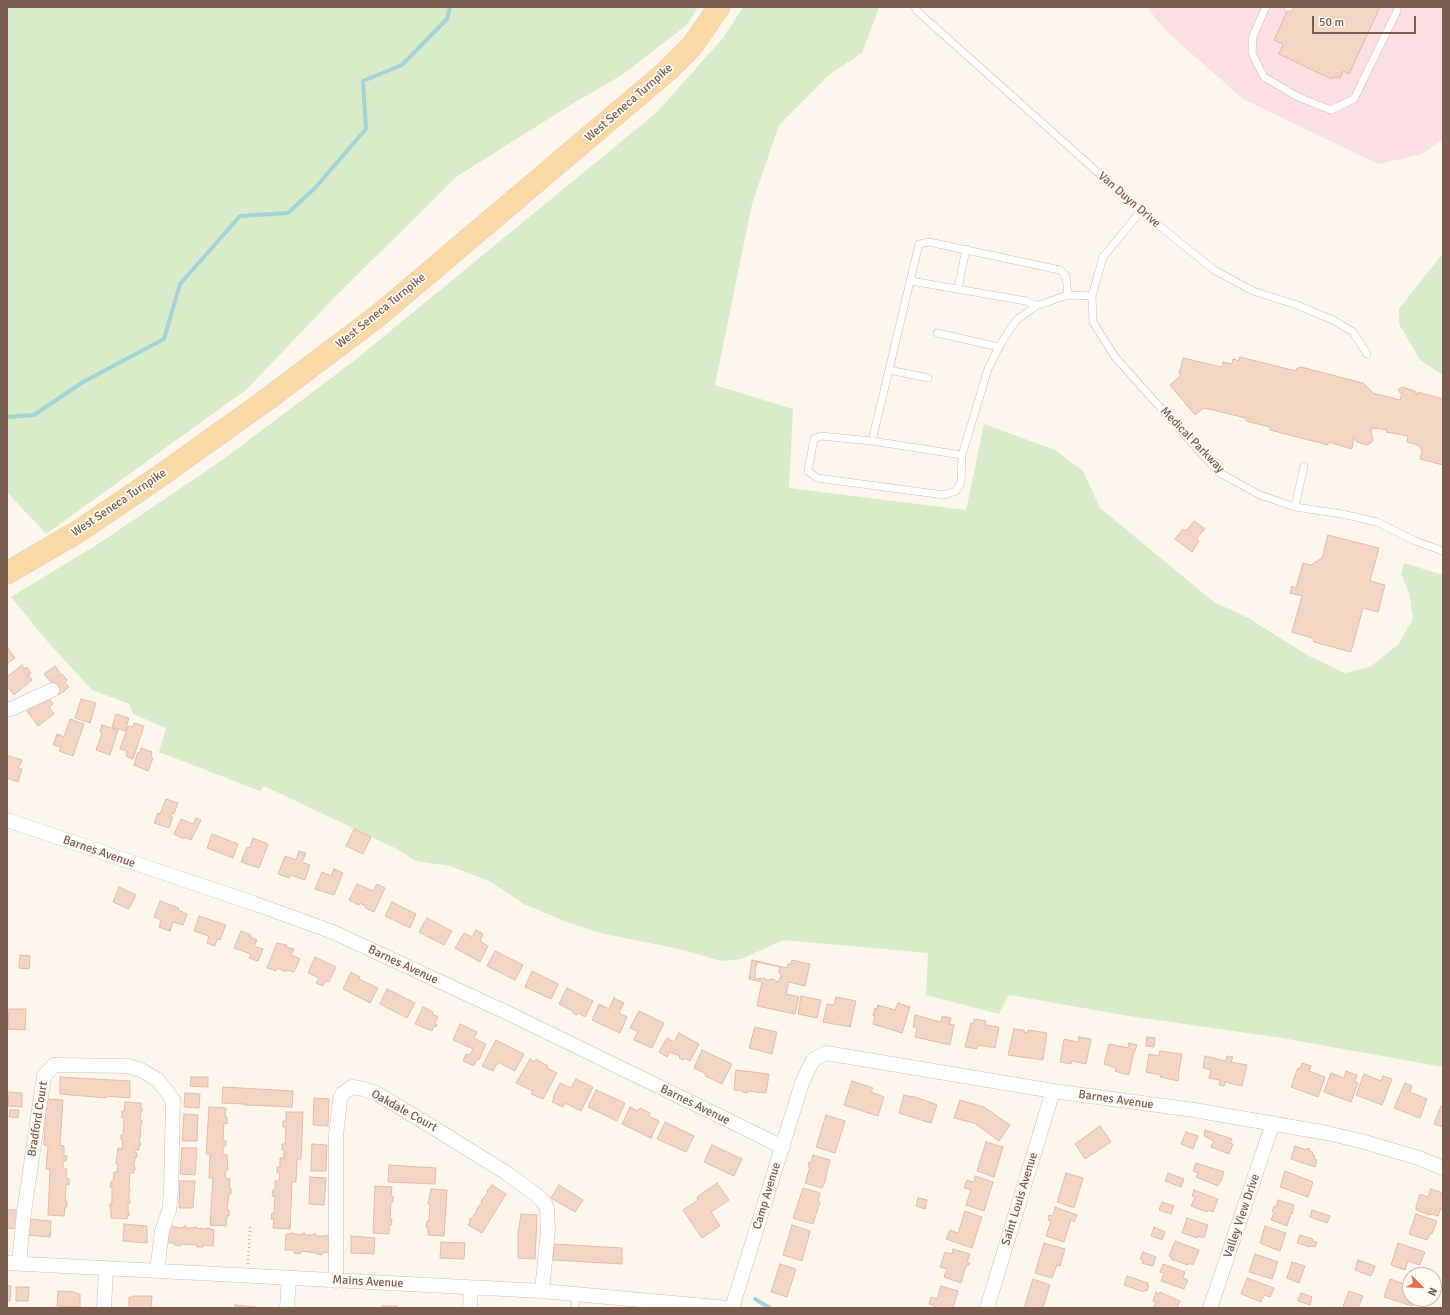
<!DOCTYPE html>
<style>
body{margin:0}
#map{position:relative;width:1450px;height:1315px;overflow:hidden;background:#fdf6ec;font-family:Signika,sans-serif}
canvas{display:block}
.frame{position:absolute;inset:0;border:8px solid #7a5c4d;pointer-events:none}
.north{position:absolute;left:1402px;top:1267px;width:40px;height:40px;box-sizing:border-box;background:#fffaf3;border:1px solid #cabbb1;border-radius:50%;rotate:114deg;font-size:11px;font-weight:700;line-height:16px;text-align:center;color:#7a5c4d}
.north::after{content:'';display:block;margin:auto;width:14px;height:18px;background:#e76f51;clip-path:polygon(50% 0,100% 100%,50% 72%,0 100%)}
.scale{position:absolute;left:1312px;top:16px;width:104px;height:18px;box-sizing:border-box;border:2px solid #7a5c4d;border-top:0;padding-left:5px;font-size:12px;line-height:14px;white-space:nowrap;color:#7a5c4d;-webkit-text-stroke:3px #fffaf3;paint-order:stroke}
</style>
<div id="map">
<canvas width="1450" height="1315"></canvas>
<div class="frame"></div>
<div class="north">N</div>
<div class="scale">50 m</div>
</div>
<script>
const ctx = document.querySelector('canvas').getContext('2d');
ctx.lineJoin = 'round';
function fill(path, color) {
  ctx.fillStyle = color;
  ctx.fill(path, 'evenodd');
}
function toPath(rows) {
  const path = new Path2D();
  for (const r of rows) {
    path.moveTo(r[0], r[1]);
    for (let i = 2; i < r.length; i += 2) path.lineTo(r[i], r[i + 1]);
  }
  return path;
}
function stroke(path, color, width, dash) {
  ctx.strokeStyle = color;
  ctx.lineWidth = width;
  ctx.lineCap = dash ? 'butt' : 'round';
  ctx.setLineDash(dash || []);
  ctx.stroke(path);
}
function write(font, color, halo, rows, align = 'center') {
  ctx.font = font + ' Signika,sans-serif';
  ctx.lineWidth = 3.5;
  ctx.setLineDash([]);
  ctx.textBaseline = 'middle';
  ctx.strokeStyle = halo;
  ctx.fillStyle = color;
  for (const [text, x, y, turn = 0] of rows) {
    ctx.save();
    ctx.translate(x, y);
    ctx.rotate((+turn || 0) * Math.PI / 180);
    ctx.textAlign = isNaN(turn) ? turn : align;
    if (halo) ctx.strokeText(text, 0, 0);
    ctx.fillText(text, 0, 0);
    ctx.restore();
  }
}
fill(toPath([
 [1147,7,1443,7,1443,139,1422,154,1378,164,1243,99,1166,31]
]), '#fbdfe3');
fill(toPath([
 [7,7,698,7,688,24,622,75,572,104,456,177,332,300,246,390,46,534,7,492],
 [743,7,878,7,878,11,862,53,830,74,779,125,752,204,715,385,793,409,789,488,966,510,984,424,1055,450,1083,471,1100,508,1214,602,1248,618,1309,656,1345,673,1370,667,1399,644,1413,618,1409,592,1401,574,1404,563,1443,575,1443,1067,1282,1038,1129,1016,1009,995,999,1014,926,995,928,953,784,940,741,959,721,961,679,949,600,933,567,922,524,904,489,881,450,866,416,861,395,848,264,786,260,791,159,752,166,728,133,714,129,704,92,690,47,641,11,597,98,544,221,461,355,360,656,113,724,37],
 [1443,253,1443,375,1420,360,1399,324,1399,309]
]), '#d8ecc9');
stroke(toPath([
 [7,417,34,415,83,382,164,339,180,284,240,216,288,213,315,188,366,129,363,81,402,65,447,19,450,7],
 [755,1299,770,1308]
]), '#a5d3da', 4);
const building = toPath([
 [1289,7,1380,7,1349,74,1343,71,1340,78,1335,76,1334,79,1332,77,1331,79,1279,54,1283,44,1274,40,1289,7],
 [1240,357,1296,371,1296,369,1301,367,1363,383,1373,393,1400,400,1402,393,1400,393,1398,390,1402,387,1415,391,1417,396,1418,392,1443,399,1443,465,1420,459,1422,451,1418,445,1407,442,1408,436,1386,432,1387,430,1377,428,1377,429,1372,428,1371,432,1373,440,1371,443,1367,445,1357,442,1354,438,1352,449,1328,442,1328,445,1270,430,1270,427,1246,421,1246,418,1204,408,1195,415,1170,385,1180,376,1181,374,1179,374,1183,358,1222,367,1223,362,1232,364,1233,359,1239,361,1240,357],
 [1194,521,1205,529,1196,539,1199,541,1192,552,1175,539,1183,529,1186,531,1194,521],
 [1328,535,1379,548,1370,581,1385,585,1378,612,1363,608,1351,652,1314,642,1312,638,1292,632,1302,596,1290,593,1292,586,1296,588,1303,563,1311,565,1322,558,1328,535],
 [7,647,15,658,7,664,7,647],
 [22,665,25,669,27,667,31,673,28,675,32,680,14,695,7,686,7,677,22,665],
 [55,666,60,674,50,681,44,674,55,666],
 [62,674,67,680,65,682,69,687,59,695,50,683,62,674],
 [48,697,53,704,49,707,54,714,38,726,27,711,48,697],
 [81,699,96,703,90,723,75,718,81,699],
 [116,714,129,718,125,731,112,727,116,714],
 [70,719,84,724,73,756,59,751,61,747,53,745,57,734,64,737,70,719],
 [134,723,144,726,133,759,126,756,127,751,120,749,128,726,133,727,134,723],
 [102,725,118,730,110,755,96,750,102,733,100,732,102,725],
 [141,748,152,752,151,757,153,758,148,771,134,765,138,752,140,753,141,748],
 [9,756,22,760,18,768,22,769,18,782,7,778,7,760,9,756],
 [166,799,178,803,174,814,172,813,170,817,173,817,169,828,154,823,158,813,160,814,166,799],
 [196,818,201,820,191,840,185,837,184,839,174,834,181,819,193,824,196,818],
 [354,829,371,837,363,854,346,846,354,829],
 [212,834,238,844,233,858,207,848,212,834],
 [253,838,268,844,259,868,241,862,247,847,250,848,253,838],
 [299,851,306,853,302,862,310,865,305,880,290,875,289,878,278,874,285,856,296,860,299,851],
 [334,869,343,873,334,895,315,889,322,872,331,876,334,869],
 [357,884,373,891,377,884,385,888,374,912,365,908,366,906,360,903,359,905,349,900,357,884],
 [119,887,136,895,129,909,113,902,119,887],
 [160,901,179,908,178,910,187,914,183,925,173,922,170,931,159,927,161,920,154,917,160,901],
 [392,902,416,914,410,928,385,916,392,902],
 [199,916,226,925,220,940,217,939,215,946,207,943,209,936,194,931,199,916],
 [427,918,452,931,444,945,419,932,427,918],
 [476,930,483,934,480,941,488,946,480,962,455,948,464,933,472,937,476,930],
 [241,931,251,935,250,937,257,940,254,946,263,949,258,961,249,958,251,954,234,948,241,931],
 [277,943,287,945,286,947,294,949,291,955,300,959,294,972,286,970,286,972,277,968,276,971,267,968,277,943],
 [495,951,523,965,515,980,487,966,495,951],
 [20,955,30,956,29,969,19,968,20,955],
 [315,957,336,967,329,982,325,981,323,986,316,983,319,978,308,973,315,957],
 [752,960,787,968,788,964,791,964,792,960,810,964,805,986,789,982,786,994,799,997,795,1014,757,1006,762,982,749,979,752,960],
 [757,962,780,967,779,972,782,977,780,977,780,980,777,982,773,979,767,980,764,978,755,979,755,970,757,962],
 [532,971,558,984,551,999,525,987,532,971],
 [351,972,360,977,359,979,378,988,370,1003,343,989,351,972],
 [567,988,593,1001,585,1017,578,1013,577,1015,573,1013,573,1011,559,1004,567,988],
 [387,989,415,1003,407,1018,380,1004,387,989],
 [801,996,821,1000,817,1018,798,1014,801,996],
 [836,997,856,1001,850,1027,823,1022,827,1004,834,1005,836,997],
 [614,998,624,1003,619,1013,627,1017,620,1033,592,1020,599,1004,609,1009,614,998],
 [898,1003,910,1007,902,1033,873,1024,875,1016,873,1016,875,1008,877,1009,878,1005,895,1010,898,1003],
 [423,1007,433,1012,432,1014,438,1017,435,1024,437,1025,436,1027,434,1026,432,1031,415,1024,423,1007],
 [9,1009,26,1009,25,1030,8,1029,9,1009],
 [639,1011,664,1023,652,1048,634,1040,638,1031,630,1028,639,1011],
 [915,1015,941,1022,942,1016,951,1018,949,1024,954,1025,950,1045,915,1037,917,1028,913,1027,915,1015],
 [974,1019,986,1021,985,1025,999,1027,995,1048,978,1045,977,1049,965,1047,971,1023,974,1023,974,1019],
 [460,1024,477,1032,474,1038,486,1044,479,1060,477,1059,474,1066,463,1061,466,1054,470,1055,473,1049,453,1040,460,1024],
 [755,1027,777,1032,772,1054,749,1048,755,1027],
 [1014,1029,1024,1030,1024,1032,1028,1033,1028,1030,1047,1033,1043,1060,1008,1055,1014,1029],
 [679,1033,699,1044,690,1061,684,1058,683,1060,679,1058,680,1056,670,1052,667,1057,659,1052,667,1038,674,1042,679,1033],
 [1079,1037,1091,1039,1086,1064,1072,1061,1071,1064,1060,1062,1064,1039,1078,1042,1079,1037],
 [1147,1037,1155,1038,1154,1047,1146,1046,1147,1037],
 [496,1040,524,1054,515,1071,498,1062,493,1071,482,1066,496,1040],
 [1129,1043,1137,1045,1135,1051,1134,1051,1129,1075,1118,1072,1115,1071,1116,1068,1104,1064,1109,1044,1128,1048,1129,1043],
 [702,1050,732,1064,722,1084,705,1076,706,1074,694,1068,702,1050],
 [1160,1051,1182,1054,1178,1077,1179,1077,1178,1081,1160,1077,1161,1075,1146,1072,1149,1054,1159,1056,1160,1051],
 [1205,1056,1226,1061,1227,1056,1233,1057,1231,1062,1247,1065,1242,1086,1225,1082,1224,1086,1219,1085,1220,1080,1209,1078,1211,1070,1203,1068,1205,1056],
 [530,1059,535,1062,536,1059,548,1066,547,1068,557,1073,543,1099,531,1094,533,1091,516,1083,530,1059],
 [1302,1063,1311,1066,1309,1071,1325,1077,1318,1097,1291,1087,1298,1068,1300,1069,1302,1063],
 [736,1070,769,1074,766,1093,747,1091,747,1093,742,1092,743,1091,734,1090,736,1070],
 [1346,1071,1357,1075,1355,1082,1358,1083,1351,1102,1324,1092,1331,1073,1344,1078,1346,1071],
 [1364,1074,1381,1081,1383,1076,1392,1079,1382,1105,1356,1095,1364,1074],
 [60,1077,130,1081,130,1098,106,1096,106,1098,60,1094,60,1077],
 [191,1077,208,1077,208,1087,190,1086,191,1077],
 [576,1079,593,1087,581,1111,565,1103,563,1107,552,1102,554,1098,553,1098,560,1083,571,1088,576,1079],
 [852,1081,873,1088,871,1092,884,1097,878,1116,844,1105,852,1081],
 [1405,1083,1412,1086,1410,1092,1427,1099,1420,1118,1394,1108,1405,1083],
 [223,1087,293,1091,292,1107,245,1105,245,1104,222,1103,223,1087],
 [596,1090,625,1103,617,1121,588,1107,596,1090],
 [9,1092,22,1093,22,1107,8,1106,9,1092],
 [185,1093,200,1094,199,1108,184,1107,185,1093],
 [904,1095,913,1097,913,1096,937,1105,931,1123,899,1113,904,1095],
 [314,1098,329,1099,328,1126,313,1125,314,1098],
 [46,1099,63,1100,60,1145,64,1146,64,1156,67,1156,66,1161,63,1161,63,1169,67,1169,66,1178,69,1179,69,1185,66,1184,65,1201,67,1201,67,1207,65,1207,64,1216,48,1215,50,1169,46,1169,48,1146,44,1145,46,1099],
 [960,1100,984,1107,1010,1125,999,1141,974,1123,954,1118,960,1100],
 [125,1102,141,1103,141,1108,142,1108,142,1111,141,1111,140,1120,142,1121,140,1131,141,1131,139,1143,141,1143,140,1146,139,1146,139,1150,135,1150,135,1153,137,1153,137,1157,135,1157,134,1166,135,1166,135,1170,134,1170,134,1173,130,1173,129,1189,130,1190,130,1192,129,1192,129,1200,130,1200,130,1203,128,1203,128,1212,129,1213,129,1216,128,1215,127,1219,111,1218,111,1210,110,1209,110,1204,112,1204,112,1187,110,1187,111,1181,113,1181,114,1172,117,1172,118,1164,116,1164,118,1148,122,1149,123,1140,121,1140,121,1135,123,1135,124,1118,122,1118,122,1111,124,1112,125,1102],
 [1441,1106,1443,1106,1443,1127,1434,1124,1441,1106],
 [209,1107,226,1108,225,1117,227,1117,227,1124,224,1123,223,1140,226,1141,226,1146,223,1146,223,1155,227,1155,228,1170,226,1170,225,1178,230,1179,229,1188,231,1188,231,1194,229,1194,227,1210,229,1210,229,1216,227,1216,226,1226,210,1225,213,1178,209,1178,210,1154,206,1154,209,1107],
 [630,1107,638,1111,640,1108,650,1113,649,1116,659,1121,651,1138,622,1124,630,1107],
 [10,1110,19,1110,18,1118,9,1117,10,1110],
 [286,1112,303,1112,301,1159,297,1159,296,1182,292,1182,290,1229,273,1228,274,1219,271,1219,272,1213,274,1213,275,1196,272,1196,273,1190,275,1190,275,1181,279,1181,280,1173,277,1173,277,1167,280,1167,280,1158,284,1158,284,1150,282,1150,282,1144,285,1144,286,1127,283,1127,283,1121,286,1121,286,1112],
 [184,1114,198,1115,197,1141,182,1141,184,1114],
 [826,1115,845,1121,835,1153,816,1147,826,1115],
 [665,1122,694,1136,686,1152,657,1139,665,1122],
 [1100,1126,1111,1142,1085,1159,1075,1144,1100,1126],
 [1205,1130,1232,1139,1230,1143,1233,1144,1229,1154,1211,1147,1214,1141,1204,1136,1205,1130],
 [1186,1132,1198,1136,1193,1149,1181,1144,1186,1132],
 [986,1142,1003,1147,994,1177,977,1171,986,1142],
 [312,1144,327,1145,326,1171,311,1171,312,1144],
 [712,1145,742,1159,734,1176,704,1162,712,1145],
 [1295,1146,1306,1150,1307,1148,1310,1149,1309,1151,1313,1152,1312,1154,1315,1156,1314,1159,1317,1160,1315,1167,1291,1159,1295,1146],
 [182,1148,197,1148,195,1175,180,1174,182,1148],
 [813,1155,830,1160,825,1180,826,1180,822,1188,805,1183,810,1167,808,1167,809,1162,811,1163,813,1155],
 [1196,1163,1224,1172,1221,1181,1220,1181,1218,1186,1196,1177,1198,1173,1193,1171,1196,1163],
 [389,1165,436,1168,435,1184,388,1182,389,1165],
 [1285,1171,1313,1182,1308,1197,1280,1187,1285,1171],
 [1066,1173,1083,1178,1074,1208,1057,1202,1066,1173],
 [1168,1173,1184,1179,1181,1187,1165,1181,1168,1173],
 [975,1176,993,1182,984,1211,966,1205,971,1190,964,1188,967,1180,974,1182,975,1176],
 [310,1177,326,1178,324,1205,309,1204,310,1177],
 [180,1181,195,1181,193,1208,179,1208,180,1181],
 [717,1183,729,1200,711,1212,720,1226,702,1238,683,1210,698,1200,697,1197,717,1183],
 [492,1185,506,1194,482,1233,468,1225,470,1222,469,1221,470,1219,471,1219,477,1211,476,1210,482,1202,481,1201,488,1192,487,1191,492,1185],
 [559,1185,583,1200,575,1212,551,1198,559,1185],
 [375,1186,392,1187,391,1196,393,1196,393,1202,391,1202,390,1219,392,1219,391,1225,389,1225,389,1234,373,1233,375,1186],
 [803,1188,820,1193,818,1201,820,1202,813,1224,793,1218,803,1188],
 [431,1189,447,1190,444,1236,428,1235,428,1227,426,1227,427,1221,429,1221,430,1204,428,1204,431,1189],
 [1431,1189,1443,1193,1443,1209,1441,1208,1438,1216,1431,1214,1430,1215,1416,1210,1416,1207,1420,1194,1428,1197,1431,1189],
 [1194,1190,1218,1199,1213,1212,1208,1210,1207,1212,1191,1206,1195,1197,1192,1196,1194,1190],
 [918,1198,927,1200,925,1209,916,1206,918,1198],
 [1278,1200,1294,1205,1292,1214,1291,1213,1287,1226,1271,1220,1274,1213,1272,1212,1274,1206,1276,1207,1278,1200],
 [1162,1202,1174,1206,1171,1214,1159,1210,1162,1202],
 [1055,1207,1077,1215,1074,1222,1071,1220,1064,1242,1046,1236,1051,1221,1048,1220,1049,1215,1053,1216,1055,1207],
 [7,1210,18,1210,17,1229,7,1228,7,1210],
 [1312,1210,1330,1216,1327,1223,1310,1217,1312,1210],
 [965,1211,982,1217,972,1248,946,1239,950,1230,958,1233,965,1211],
 [521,1214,537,1215,535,1259,518,1258,518,1234,521,1214],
 [1416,1214,1437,1221,1432,1234,1430,1233,1427,1240,1409,1234,1416,1214],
 [1187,1218,1208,1225,1204,1238,1198,1236,1198,1238,1182,1233,1187,1218],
 [27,1219,51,1221,50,1237,25,1235,27,1219],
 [124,1224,147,1226,147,1243,123,1241,124,1224],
 [171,1225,173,1226,173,1227,183,1228,184,1226,186,1226,186,1228,193,1228,194,1227,196,1227,196,1228,206,1229,206,1228,209,1228,209,1229,214,1230,213,1246,203,1245,203,1247,197,1247,197,1245,180,1244,180,1246,174,1245,174,1243,166,1243,171,1225],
 [792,1225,810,1231,802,1261,783,1255,792,1225],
 [1265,1226,1286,1233,1280,1251,1260,1243,1265,1226],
 [1154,1227,1165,1232,1162,1240,1151,1236,1154,1227],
 [291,1233,302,1235,303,1233,305,1233,305,1235,313,1235,313,1234,316,1234,316,1236,325,1236,325,1235,333,1237,332,1253,323,1252,322,1255,317,1254,317,1253,301,1251,300,1254,294,1253,294,1250,285,1250,286,1234,291,1234,291,1233],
 [1300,1235,1313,1239,1313,1241,1317,1242,1315,1247,1311,1246,1310,1247,1297,1243,1300,1235],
 [351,1236,375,1238,374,1254,351,1253,351,1236],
 [1175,1241,1199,1250,1193,1265,1189,1263,1188,1265,1171,1259,1172,1257,1169,1256,1175,1241],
 [441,1242,465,1243,464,1259,440,1258,441,1242],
 [1044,1243,1065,1249,1060,1266,1057,1265,1052,1278,1035,1273,1044,1243],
 [1398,1243,1425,1252,1420,1265,1408,1261,1405,1270,1391,1265,1398,1243],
 [554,1244,622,1248,622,1264,553,1260,554,1244],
 [953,1249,970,1254,967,1262,970,1263,968,1266,966,1266,961,1283,944,1277,947,1269,940,1267,945,1252,952,1254,953,1249],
 [1143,1252,1156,1257,1153,1266,1142,1263,1143,1260,1140,1259,1143,1252],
 [1255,1254,1278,1262,1272,1279,1249,1272,1255,1254],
 [1358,1260,1375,1266,1371,1276,1355,1270,1358,1260],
 [1292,1262,1305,1266,1299,1283,1287,1278,1292,1262],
 [780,1264,796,1269,787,1297,771,1292,780,1264],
 [1163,1264,1185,1272,1183,1278,1188,1280,1184,1289,1161,1281,1164,1273,1160,1272,1163,1264],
 [1127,1276,1148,1283,1147,1285,1149,1285,1147,1291,1145,1290,1144,1292,1124,1285,1127,1276],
 [1247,1278,1274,1288,1270,1297,1264,1295,1261,1302,1241,1294,1247,1278],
 [1033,1279,1050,1285,1043,1308,1024,1308,1033,1279],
 [1390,1279,1410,1286,1410,1299,1414,1299,1412,1306,1384,1297,1390,1279],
 [7,1286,11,1286,10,1301,7,1301,7,1286],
 [941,1286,958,1291,953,1308,934,1308,935,1306,929,1304,931,1297,937,1299,941,1286],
 [16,1287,29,1287,28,1301,16,1301,16,1287],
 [58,1291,75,1292,75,1293,80,1294,80,1307,57,1306,58,1291],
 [1349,1291,1363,1296,1358,1308,1347,1308,1343,1306,1349,1291],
 [1156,1292,1159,1294,1160,1292,1180,1301,1177,1308,1153,1308,1156,1302,1153,1301,1156,1292],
 [1301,1293,1312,1297,1310,1305,1298,1301,1301,1293],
 [134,1296,152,1296,151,1308,129,1308,129,1297,134,1297,134,1296],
 [235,1305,257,1307,257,1308,235,1308,235,1305],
 [382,1306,398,1306,397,1308,382,1308,382,1306]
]);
fill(building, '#f3d5c3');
stroke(building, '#e6bba3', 1);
const service = toPath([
 [915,7,917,11,1141,211,1214,270,1253,291,1297,305,1333,320,1353,332,1367,354],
 [1266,7,1253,36,1252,53,1264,77,1298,97,1331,110,1354,99,1397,11],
 [1288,7,1289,7],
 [1141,211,1103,257,1092,296,1093,322,1115,357,1218,472,1260,495,1295,507,1342,514,1377,522,1415,541,1443,551],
 [911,281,1026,301,1036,306],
 [958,289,966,249],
 [937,333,999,347],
 [889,370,928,378],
 [872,441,919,244,929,242,1060,270,1066,276,1068,295],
 [962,455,872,441,821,436,814,439,808,471,817,478,944,495,956,491,961,482,962,455,988,369,999,347,1010,329,1018,319,1036,306,1068,295,1092,296],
 [1295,507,1304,466],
 [575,1308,576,1294]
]);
const minor = toPath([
 [7,709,11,709,52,690],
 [7,820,253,903,333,932,512,1015,783,1147],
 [7,1263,542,1291,728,1308],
 [19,1263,24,1212,44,1076,54,1065,128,1066,141,1070,158,1080,173,1100,171,1192,169,1211,162,1231,157,1271],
 [336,1281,336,1136,340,1099,343,1093,352,1087,364,1089,376,1093,434,1128,505,1172,538,1196,546,1205,547,1209,548,1230,542,1291],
 [104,1308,106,1269],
 [287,1308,289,1278],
 [470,1308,471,1288],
 [732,1308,802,1083,813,1060,826,1053,1053,1091,1194,1110,1327,1133,1361,1141,1419,1158,1443,1168],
 [987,1308,1053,1091],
 [1210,1308,1273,1123]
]);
const primary = toPath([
 [7,573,79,531,160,476,265,401,379,315,667,71,692,46,719,7]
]);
stroke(service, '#d1beb0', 8);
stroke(minor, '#d1beb0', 15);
stroke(primary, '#dad1cd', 23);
stroke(toPath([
 [248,1264,250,1227]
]), '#d9b8a5', 2.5, [1, 3]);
stroke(service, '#fff', 7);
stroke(minor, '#fff', 14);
stroke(primary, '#fbd9a5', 22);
write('12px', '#7a5c4d', '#fffaf3', [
 ["West Seneca Turnpike",629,103,-41],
 ["Van Duyn Drive",1129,200,41],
 ["West Seneca Turnpike",381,311,-39],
 ["Medical Parkway",1192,440,46],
 ["West Seneca Turnpike",119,503,-34],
 ["Barnes Avenue",99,852,19],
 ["Barnes Avenue",403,965,25],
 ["Barnes Avenue",1116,1100,8],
 ["Barnes Avenue",695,1105,26],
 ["Oakdale Court",404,1111,29],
 ["Bradford Court",38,1119,-81],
 ["Camp Avenue",767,1196,-73],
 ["Saint Louis Avenue",1020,1199,-73],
 ["Valley View Drive",1242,1216,-71],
 ["Mains Avenue",368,1282,3]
]);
</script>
